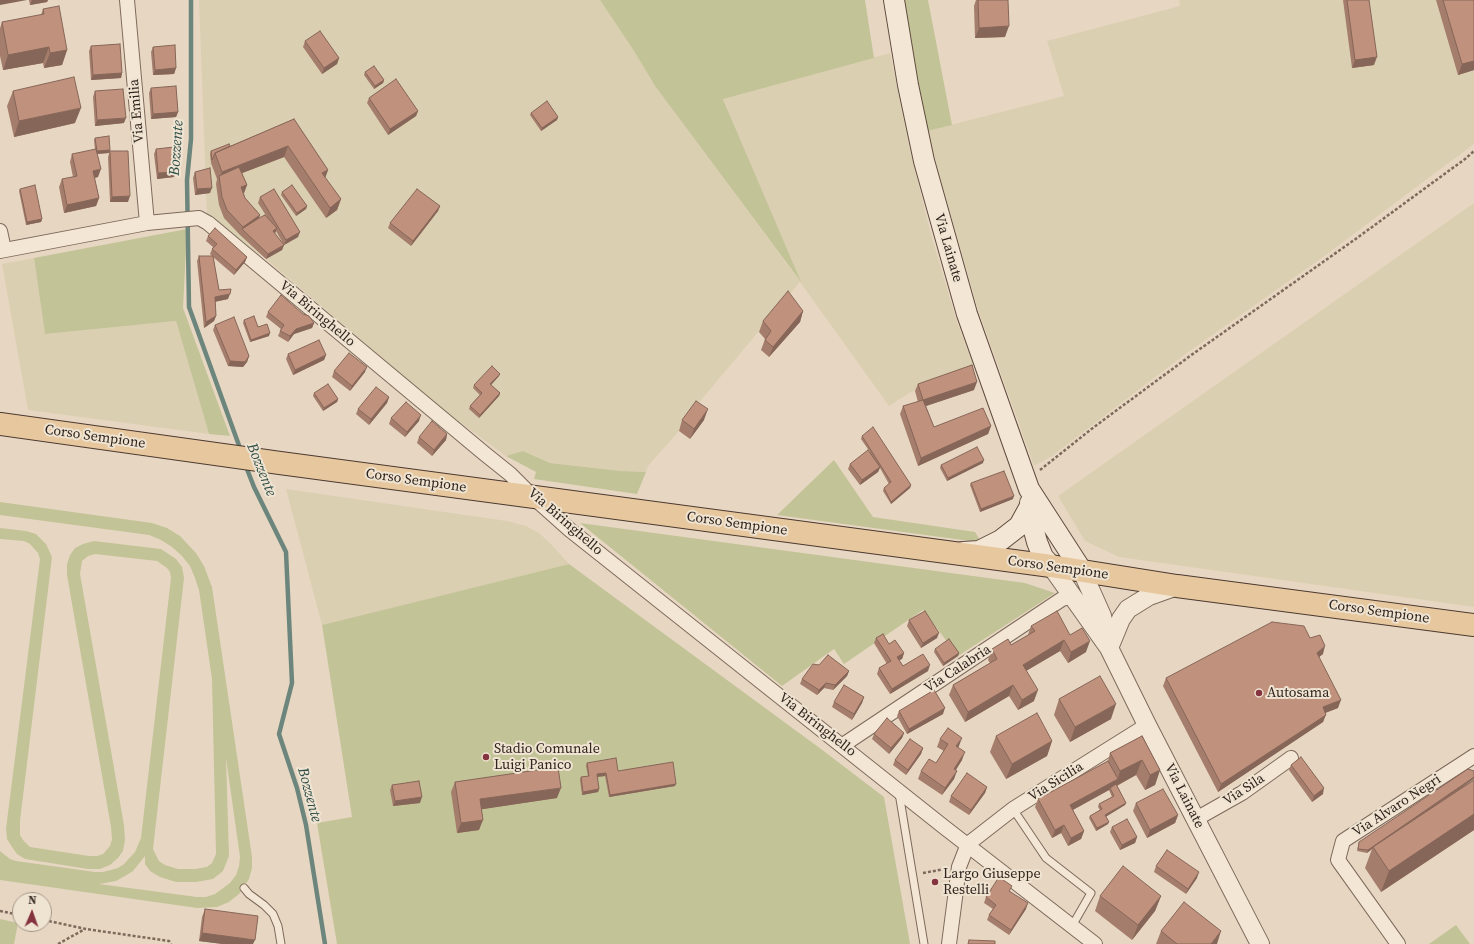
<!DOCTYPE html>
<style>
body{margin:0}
#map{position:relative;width:1474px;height:944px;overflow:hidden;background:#e7d7c2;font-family:"Source Serif 4",serif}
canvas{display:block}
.north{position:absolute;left:12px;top:892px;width:40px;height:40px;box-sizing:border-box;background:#efe3d1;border:1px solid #a39789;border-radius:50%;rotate:2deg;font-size:11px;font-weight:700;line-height:16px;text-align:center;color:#30241e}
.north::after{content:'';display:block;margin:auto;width:14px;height:18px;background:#85343f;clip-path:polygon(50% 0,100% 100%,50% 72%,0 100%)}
</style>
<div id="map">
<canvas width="1474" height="944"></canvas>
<div class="north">N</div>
</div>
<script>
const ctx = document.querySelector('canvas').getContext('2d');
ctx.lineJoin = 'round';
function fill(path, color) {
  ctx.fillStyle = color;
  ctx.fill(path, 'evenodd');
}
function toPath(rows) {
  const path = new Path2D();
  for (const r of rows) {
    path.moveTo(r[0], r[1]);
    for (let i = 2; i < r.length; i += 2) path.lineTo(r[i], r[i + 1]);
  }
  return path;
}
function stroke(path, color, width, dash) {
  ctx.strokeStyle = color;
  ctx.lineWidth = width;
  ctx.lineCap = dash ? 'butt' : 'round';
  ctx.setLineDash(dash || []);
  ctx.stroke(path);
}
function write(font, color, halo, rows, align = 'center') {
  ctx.font = font + ' "Source Serif 4",serif';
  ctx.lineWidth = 4;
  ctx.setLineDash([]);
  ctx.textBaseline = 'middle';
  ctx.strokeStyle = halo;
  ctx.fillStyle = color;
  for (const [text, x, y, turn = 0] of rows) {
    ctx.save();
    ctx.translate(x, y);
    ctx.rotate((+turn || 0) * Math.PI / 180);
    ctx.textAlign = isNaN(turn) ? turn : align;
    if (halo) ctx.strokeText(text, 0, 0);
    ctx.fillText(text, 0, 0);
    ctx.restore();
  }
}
fill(toPath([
 [199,0,600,0,634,51,655,86,799,280,723,98,890,53,909,146,930,231,957,322,974,367,911,392,889,406,800,282,692,411,679,431,648,466,646,472,621,471,550,463,523,451,506,456,446,412,266,259,207,217],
 [1179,0,1474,0,1474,144,1323,257,1184,355,1052,456,1034,466,977,307,927,131,1064,96,1047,41,1180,6],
 [1474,203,1474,607,1119,557,1085,541,1058,496],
 [34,258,45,334,176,321,209,434,28,410,2,264],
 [286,489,507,521,526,526,539,533,550,543,569,564,322,625]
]), '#dbcfb1');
fill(toPath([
 [600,0,865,0,874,58,723,99,801,282,655,86,634,51],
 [902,0,928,0,952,125,927,131,908,38],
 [187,229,183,308,230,436,209,434,176,321,45,334,34,258],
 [523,451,550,463,621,471,646,472,637,494,534,479,536,472,506,456],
 [834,460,873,517,975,532,980,540,970,541,777,515],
 [0,502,152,523,167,528,180,536,196,553,204,566,212,587,252,857,252,868,249,879,239,894,229,902,217,907,197,908,0,880,0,851,10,859,16,861,95,872,103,872,118,868,124,864,135,852,141,838,171,578,170,572,167,568,157,561,95,554,88,556,82,561,80,574,124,825,125,840,123,851,118,858,110,865,100,869,88,869,25,859,17,854,12,847,7,839,6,829,40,559,38,553,30,544,24,541,0,539,0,528,26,531,36,534,46,544,52,557,20,821,20,835,23,840,30,847,89,856,97,856,103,854,110,846,112,839,111,827,67,575,67,564,70,555,75,548,83,544,94,541,161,549,176,559,182,567,184,578,153,849,159,861,165,865,178,869,195,869,207,867,212,863,216,854,212,679,199,590,195,578,190,566,182,556,172,547,161,540,149,535,0,515],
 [226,758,240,857,239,866,236,875,230,883,215,894,206,897,197,897,99,884,116,881,125,876,133,871,145,856,145,864,150,871,160,877,176,882,196,882,213,879,223,871,229,856],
 [580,523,1025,583,1055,593,958,656,923,610,844,664,834,649,782,686],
 [569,564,821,749,884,797,910,944,337,944,317,823,352,817,322,625],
 [0,919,18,923,14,944,0,944],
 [1456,925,1470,944,1429,944]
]), '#c3c398');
stroke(toPath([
 [191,0,191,139,187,180,189,307,241,451],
 [245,464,254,487,286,552,292,683,279,734,297,788,306,825,325,944]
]), '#6c867d', 4.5);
const service = toPath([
 [899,793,924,944],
 [1013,809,1046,858,1091,893,1072,926],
 [244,888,249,894,264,905,273,914,278,926,281,944]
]);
const minor = toPath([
 [127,0,147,223],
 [0,231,4,250],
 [0,251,147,223,199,218,208,223,485,454,510,474,533,497,570,530,944,827,1095,944],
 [843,745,1062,599,1074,596],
 [1196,819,1242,793,1291,758],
 [949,944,959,867,968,844,1013,809,1147,725],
 [1398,944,1338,860,1343,841,1474,756]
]);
const tertiary = toPath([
 [1051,566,1109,648,1147,725,1260,944],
 [1082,571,1102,616,1107,637],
 [1109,648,1121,619,1128,609,1149,596,1177,586]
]);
const secondary = toPath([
 [894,0,908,85,924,161,967,314,1029,489,1082,571],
 [1030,503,1033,527,1037,542,1043,557,1051,566],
 [963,552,979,551,1001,540,1019,526,1030,506]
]);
const primary = toPath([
 [0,424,280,463,1051,566,1177,586,1474,625]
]);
stroke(service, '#7e6a5c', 9);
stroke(minor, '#7e6a5c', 16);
stroke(tertiary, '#7e6a5c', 20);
stroke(secondary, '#604b3f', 22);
stroke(primary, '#4c3930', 24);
stroke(toPath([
 [1040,470,1094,427,1190,356,1357,238,1465,159,1474,151],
 [923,873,945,869],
 [0,911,20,915],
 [44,920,86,929,169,941,171,944],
 [58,944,85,929]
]), '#7e6a5c', 2.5, [3, 2]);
stroke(service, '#f3e6d4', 7);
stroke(minor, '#f3e6d4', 14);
stroke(tertiary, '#f3e6d4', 18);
stroke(secondary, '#f3e6d4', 20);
stroke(primary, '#e6c79e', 22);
fill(toPath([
 [29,0,48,0,47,2,30,5],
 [976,0,1008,0,1005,37,975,38,974,6],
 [1343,0,1369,0,1374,65,1352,68],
 [1436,0,1474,0,1474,70,1458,75],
 [43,9,67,50,62,65,44,68,43,63,3,70,0,56,0,28,2,22,41,15],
 [305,41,339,58,337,64,322,74,303,47],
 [91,46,122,73,121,78,91,80,89,51],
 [153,47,176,68,174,74,153,75,151,52],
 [365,72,384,80,383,83,374,89,364,75],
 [151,88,178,112,176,117,151,119,149,93],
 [13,91,75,123,14,137,7,106],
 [95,91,124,123,95,126,93,97],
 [369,98,418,111,416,116,388,135,367,103],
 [531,113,558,117,557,120,541,131,530,115],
 [294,119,328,170,325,178,341,199,337,210,326,218,284,157,242,173,247,185,244,193,243,193,245,198,260,215,259,218,267,217,258,203,260,197,298,237,284,245,276,231,275,234,284,245,282,250,266,259,240,235,224,218,219,205,216,184,217,179,211,163,210,154,211,151,230,146],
 [95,138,110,150,109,153,97,154,98,177,94,178,99,198,96,206,64,213,59,187,62,179,73,177,70,162,72,154,95,150,94,140],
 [156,149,174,177,157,179,154,154],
 [110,151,128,202,110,202,108,157],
 [195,172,210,193,195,195,193,178],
 [20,189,42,219,41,222,26,225,19,191],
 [282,192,307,206,306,209,296,216,281,195],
 [440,206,438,211,411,246,388,228,390,223],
 [208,236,247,257,245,262,234,275,213,257,219,290,228,299,215,302,216,316,214,321,204,328,197,261,199,256,212,256,210,254,213,247,206,241],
 [803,311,800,322,769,357,761,350,765,339,759,332,763,321],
 [268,312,314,323,312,328,294,334,288,342,278,336,281,329,266,317],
 [244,320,258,327,269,336,250,342,243,323],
 [215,325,249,356,247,362,243,367,228,366,213,330],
 [288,354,326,355,324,360,293,375,286,359],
 [334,371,365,372,350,391,332,377],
 [499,376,491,385,500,393,499,396,479,418,469,409,470,406,480,395,473,388,474,385],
 [918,384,974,390,926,406,934,427,991,426,988,434,918,466,900,414,903,406,918,402,915,391],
 [314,393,338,399,337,402,323,411,313,396],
 [389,397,387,403,369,425,356,414,358,409],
 [391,418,419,421,405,437,389,424],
 [682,420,704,420,690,439,679,431],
 [447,434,446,440,432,456,417,443,419,437],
 [862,436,911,485,910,488,891,504,883,491,884,488,889,484,880,468,878,472,860,485,848,469,850,464,870,452,861,439],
 [983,463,947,481,940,468,941,465],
 [971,483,1013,499,980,512,970,485],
 [909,620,937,638,921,648,907,626],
 [1031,626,1070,635,1086,652,1068,663,1060,651,1026,671,1034,701,1018,710,1009,696,965,722,949,695,953,685,990,663,988,660,992,649,1011,645,1028,635],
 [876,638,889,644,904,653,902,659,899,660,903,666,928,671,890,694,877,674,879,668,887,664,874,643],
 [1310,638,1323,654,1319,657,1338,708,1325,713,1323,722,1218,792,1163,686,1166,678],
 [935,649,959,653,958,656,943,666,934,652],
 [849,671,847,676,833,690,824,688,817,695,800,684,802,679],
 [864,697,862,703,852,720,832,707,834,702],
 [1059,699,1111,719,1070,742,1054,715],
 [899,711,943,714,907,734,897,716],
 [904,733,902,738,889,754,872,739,874,734],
 [996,736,1052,741,1047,756,1006,779,990,752],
 [1142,736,1160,770,1155,785,1145,790,1136,775,1117,786,1126,803,1125,805,1106,816,1108,824,1096,831,1089,818,1090,816,1100,810,1098,807,1099,804,1112,797,1109,790,1073,810,1084,831,1081,839,1068,846,1061,833,1052,838,1035,807,1038,799,1108,761,1110,753],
 [940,739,959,746,958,747,962,760,956,770,954,779,942,795,918,779,921,771,936,763,944,751,937,747],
 [923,748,921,754,906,775,893,765,895,760],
 [587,763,618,771,675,786,609,797,605,776,597,777,599,789,598,792,582,795,580,780,581,777,588,776,586,766],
 [1291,765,1323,794,1312,802,1289,770],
 [1474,780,1474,830,1381,892,1365,868,1372,849,1367,853,1357,851,1359,842],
 [455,782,557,798,482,809,479,830,457,833,451,792],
 [392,785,420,803,393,806,390,790],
 [987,787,985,793,969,815,949,802,951,796],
 [1136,803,1178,815,1175,823,1147,838,1133,811],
 [1112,827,1137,837,1135,843,1120,850,1110,832],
 [1156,866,1197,878,1186,894,1154,872],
 [1010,891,1026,909,1009,935,987,920,989,915,993,909,984,903,986,897],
 [1100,896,1161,896,1155,911,1132,940,1095,911],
 [205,909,253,944,223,944,199,941,202,917],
 [1161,931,1217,944,1156,944]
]), '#a57d6c');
fill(toPath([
 [0,0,27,0,0,5],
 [32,0,48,0,47,2,30,5],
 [1009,26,1005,37,975,38,979,28],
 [49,47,43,63,3,70,8,55],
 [67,50,62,65,44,68,50,53],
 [1377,57,1374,65,1352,68,1355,60],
 [339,58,337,64,322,74,324,68],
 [1474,61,1474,70,1458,75,1462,64],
 [176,68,174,74,153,75,155,70],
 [122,73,121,78,91,80,93,75],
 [384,80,383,83,374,89,375,86],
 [81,108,75,123,14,137,19,121],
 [418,111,416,116,388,135,390,129],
 [178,112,176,117,151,119,153,114],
 [558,117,557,120,541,131,542,128],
 [126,118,124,123,95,126,97,120],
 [288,146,284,157,219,182,219,180,222,172],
 [110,150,109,153,95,154,96,151],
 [101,169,98,177,90,179,93,171],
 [328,170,324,181,322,173],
 [176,172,174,177,157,179,158,173],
 [247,185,244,193,238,195,241,187],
 [212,188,210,193,195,195,197,189],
 [130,196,128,202,110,202,112,197],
 [99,198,96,206,64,213,67,205],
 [341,199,337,210,326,218,330,208],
 [307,206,306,209,296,216,297,213],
 [440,206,438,211,411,246,413,241],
 [260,215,257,223,242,229,243,227],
 [42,219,41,222,26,225,27,222],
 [277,228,275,233,271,237,273,231],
 [300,232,298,237,284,245,286,240],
 [284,245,282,250,266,259,268,254],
 [247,257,245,262,234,275,236,270],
 [230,294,228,299,213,302,215,297],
 [803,311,800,322,769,357,773,347],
 [216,316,214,321,204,328,206,322],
 [314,323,312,328,294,334,288,342,290,336,296,329],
 [270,333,269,336,250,342,251,340],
 [326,355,324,360,293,375,295,370],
 [249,356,247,362,243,367,228,366,230,361],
 [367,367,365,372,350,391,352,386],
 [500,374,499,376,489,387,490,384],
 [977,382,974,390,920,408,923,400],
 [500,393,499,396,479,418,480,415],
 [389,397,387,403,369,425,371,419],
 [338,399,337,402,323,411,324,408],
 [708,409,704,420,690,439,694,429],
 [421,415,419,421,405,437,407,432],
 [991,426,988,434,918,466,921,458],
 [447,434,446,440,432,456,434,450],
 [984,460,983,463,947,481,948,478],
 [880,467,878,472,860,485,862,480],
 [911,485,910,488,891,504,891,502],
 [1014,496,1013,499,980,512,981,509],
 [939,633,937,638,921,648,923,643],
 [1064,640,1060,651,1019,675,1023,665],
 [1090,641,1086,652,1068,663,1071,652],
 [1325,646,1323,654,1314,661,1317,653],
 [904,653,902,659,896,662,897,657],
 [959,653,958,656,943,666,944,663],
 [930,665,928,671,890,694,892,689],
 [849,671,847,676,833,690,835,685],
 [826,683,824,688,817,695,819,690],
 [1013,685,1009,696,965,722,968,712],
 [1038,690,1034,701,1018,710,1022,700],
 [864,697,862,703,852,720,854,714],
 [1341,700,1338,708,1320,715,1323,707],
 [1116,704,1111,719,1070,742,1075,727],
 [945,708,943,714,907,734,909,729],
 [1326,715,1323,722,1218,792,1221,784],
 [904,733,902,738,889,754,891,748],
 [962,738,959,746,953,754,956,746],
 [1052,741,1047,756,1006,779,1012,764],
 [923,748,921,754,906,775,908,770],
 [965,752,962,760,951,777,954,769],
 [1142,760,1136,775,1110,789,1110,788,1109,790,1067,813,1070,805,1118,779,1120,771],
 [1160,770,1155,785,1145,790,1150,775],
 [957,771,954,779,942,795,945,788],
 [606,773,605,776,596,777,597,774],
 [1474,777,1474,779,1373,847],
 [676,784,675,786,609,797,610,795],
 [987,787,985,793,969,815,971,810],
 [561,788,557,798,477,810,480,799],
 [1324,788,1323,794,1312,802,1314,796],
 [599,789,598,792,582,795,583,792],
 [422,797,420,803,393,806,395,801],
 [1126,803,1125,805,1104,818,1105,815],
 [1474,814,1474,830,1381,892,1389,871],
 [1178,815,1175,823,1147,838,1150,830],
 [483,820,479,830,457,833,461,823],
 [1109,822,1108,824,1096,831,1097,828],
 [1064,825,1061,833,1052,838,1055,830],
 [1084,831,1081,839,1068,846,1071,838],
 [1137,837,1135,843,1120,850,1122,845],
 [1373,847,1372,849,1367,853,1368,850],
 [1199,872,1197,878,1186,894,1188,889],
 [1161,896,1155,911,1132,940,1138,925],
 [1028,903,1026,909,1009,935,1011,930],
 [1221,931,1217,944,1211,944],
 [202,933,255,940,253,944,223,944,199,941]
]), '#866658');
const building = toPath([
 [978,0,1008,0,1009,26,979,28,978,0],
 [1347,0,1369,0,1377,57,1355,60,1347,0],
 [1443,0,1474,0,1474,61,1462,64,1443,0],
 [59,6,67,50,50,53,49,47,8,55,2,22,44,14,43,9,59,6],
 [320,31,339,58,324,68,305,41,320,31],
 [120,44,122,73,93,75,91,46,120,44],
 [175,45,176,68,155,70,153,47,175,45],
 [374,66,384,80,375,86,365,72,374,66],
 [74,77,81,108,19,121,13,91,74,77],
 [396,79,418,111,390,129,369,98,396,79],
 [176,86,178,112,153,114,151,88,176,86],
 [123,89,126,118,97,120,95,91,123,89],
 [547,101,558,117,542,128,531,113,547,101],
 [294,119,328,170,322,173,341,199,330,208,288,146,222,172,215,153,294,119],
 [109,136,110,150,97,151,95,138,109,136],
 [229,144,230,146,215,153,212,160,211,151,229,144],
 [174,147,176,172,158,173,156,149,174,147],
 [96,149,101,169,93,171,99,198,67,205,62,179,77,176,72,154,96,149],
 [110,151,128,151,130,196,112,197,110,151],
 [239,167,247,185,241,187,245,198,260,215,243,227,227,210,222,197,219,176,239,167],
 [210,168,212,188,197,189,195,172,210,168],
 [35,185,42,219,27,222,20,189,35,185],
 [292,185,307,206,297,213,282,192,292,185],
 [274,189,300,232,286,240,260,197,274,189],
 [417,189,440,206,413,241,390,223,417,189],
 [265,215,277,228,273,231,284,245,268,254,242,229,259,218,265,215],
 [215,228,247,257,236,270,212,249,217,244,208,236,215,228],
 [199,256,213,256,219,290,231,289,230,294,215,297,216,316,206,322,199,256],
 [788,291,803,311,773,347,765,340,771,331,763,321,788,291],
 [281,295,303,314,309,316,314,323,296,329,290,336,280,331,284,325,268,312,281,295],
 [254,316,258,327,267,324,270,333,251,340,244,320,254,316],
 [234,317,249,356,245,362,230,361,215,325,234,317],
 [319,340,326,355,295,370,288,354,319,340],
 [349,353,367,367,352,386,334,371,349,353],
 [972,365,977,382,923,400,918,384,972,365],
 [492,366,500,374,490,384,500,393,480,415,470,406,482,393,474,385,492,366],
 [328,384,338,399,324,408,314,393,328,384],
 [376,387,389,397,371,419,358,409,376,387],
 [923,400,934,427,983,408,991,426,921,458,903,406,923,400],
 [696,401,708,409,694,429,682,420,696,401],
 [406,402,421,415,407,432,391,418,406,402],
 [432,421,447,434,434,450,419,437,432,421],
 [873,427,911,485,891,502,884,488,891,482,862,436,873,427],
 [977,447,984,460,948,478,941,465,977,447],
 [868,450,880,467,862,480,850,464,868,450],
 [1004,471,1014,496,981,509,971,483,1004,471],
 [925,611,939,633,923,643,909,620,925,611],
 [1057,611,1070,635,1082,628,1090,641,1071,652,1064,640,1023,665,1038,690,1022,700,1013,685,968,712,953,685,997,659,992,649,1008,639,1011,645,1035,631,1031,626,1057,611],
 [1272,622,1304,626,1310,638,1320,635,1325,646,1317,653,1341,700,1323,707,1326,715,1221,784,1166,678,1272,622],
 [883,634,889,644,895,640,904,653,897,657,903,666,923,654,930,665,892,689,879,668,891,661,876,638,883,634],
 [949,639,959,653,944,663,935,649,949,639],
 [828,655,849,671,835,685,826,683,819,690,802,679,813,664,819,665,828,655],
 [1100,676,1116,704,1075,727,1059,699,1100,676],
 [844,685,864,697,854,714,834,702,844,685],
 [934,690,945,708,909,729,899,711,934,690],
 [1037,713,1052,741,1012,764,996,736,1037,713],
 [887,718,904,733,891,748,874,734,887,718],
 [948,728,962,738,956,746,965,752,954,769,957,771,945,788,921,771,929,759,936,763,948,744,940,739,948,728],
 [1142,736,1160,770,1150,775,1142,760,1120,771,1110,753,1142,736],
 [910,739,923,748,908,770,895,760,910,739],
 [1301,757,1324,788,1314,796,1291,765,1301,757],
 [616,758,618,771,673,762,676,784,610,795,606,773,597,774,599,789,583,792,581,777,589,776,587,763,616,758],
 [1108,761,1118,779,1070,805,1084,831,1071,838,1064,825,1055,830,1038,799,1108,761],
 [558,767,561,788,480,799,483,820,461,823,455,782,558,767],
 [1468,769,1474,771,1474,777,1368,850,1358,849,1359,842,1468,769],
 [967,773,987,787,971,810,951,796,967,773],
 [1474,780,1474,814,1389,871,1373,847,1474,780],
 [419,781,422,797,395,801,392,785,419,781],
 [1116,784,1126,803,1105,815,1109,822,1097,828,1090,816,1102,809,1099,804,1114,796,1110,788,1116,784],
 [1163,789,1178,815,1150,830,1136,803,1163,789],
 [1127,819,1137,837,1122,845,1112,827,1127,819],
 [1167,850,1199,872,1188,889,1156,866,1167,850],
 [1123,866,1161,896,1138,925,1100,896,1123,866],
 [999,877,1012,886,1009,891,1028,903,1011,930,989,915,996,905,986,897,999,877],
 [1184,902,1221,931,1211,944,1177,944,1161,931,1184,902],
 [205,909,258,916,255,940,202,933,205,909],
 [969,940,995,941,995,944,968,944,969,940]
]);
fill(building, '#c0917d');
stroke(building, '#866658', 1);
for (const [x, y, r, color] of [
 [1259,693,4,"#85343f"],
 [486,757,4,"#85343f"],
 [935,882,4,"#85343f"]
]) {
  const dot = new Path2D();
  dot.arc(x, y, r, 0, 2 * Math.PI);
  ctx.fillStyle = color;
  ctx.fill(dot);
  stroke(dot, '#efe3d1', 1.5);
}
write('14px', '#30241e', '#efe3d1', [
 ["Via Emilia",137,111,-95],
 ["Via Lainate",948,248,74],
 ["Via Biringhello",317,314,40],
 ["Corso Sempione",95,437,8],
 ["Corso Sempione",416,481,8],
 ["Via Biringhello",565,522,41],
 ["Corso Sempione",737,524,8],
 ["Corso Sempione",1058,568,8],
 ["Corso Sempione",1379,612,8],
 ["Via Calabria",958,669,-33],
 ["Via Biringhello",817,725,38],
 ["Via Sicilia",1056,782,-32],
 ["Via Sila",1244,790,-33],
 ["Via Lainate",1184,796,63],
 ["Via Alvaro Negri",1397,806,-33]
]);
write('14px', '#30241e', '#efe3d1', [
 ["Autosama",1267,693],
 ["Stadio Comunale",494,749],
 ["Luigi Panico",494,765],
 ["Largo Giuseppe",943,874],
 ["Restelli",943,890]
], 'left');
write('italic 15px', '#2f4e48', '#efe3d1', [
 ["Bozzente",177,148,-86],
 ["Bozzente",261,470,68],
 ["Bozzente",309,795,75]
]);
</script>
